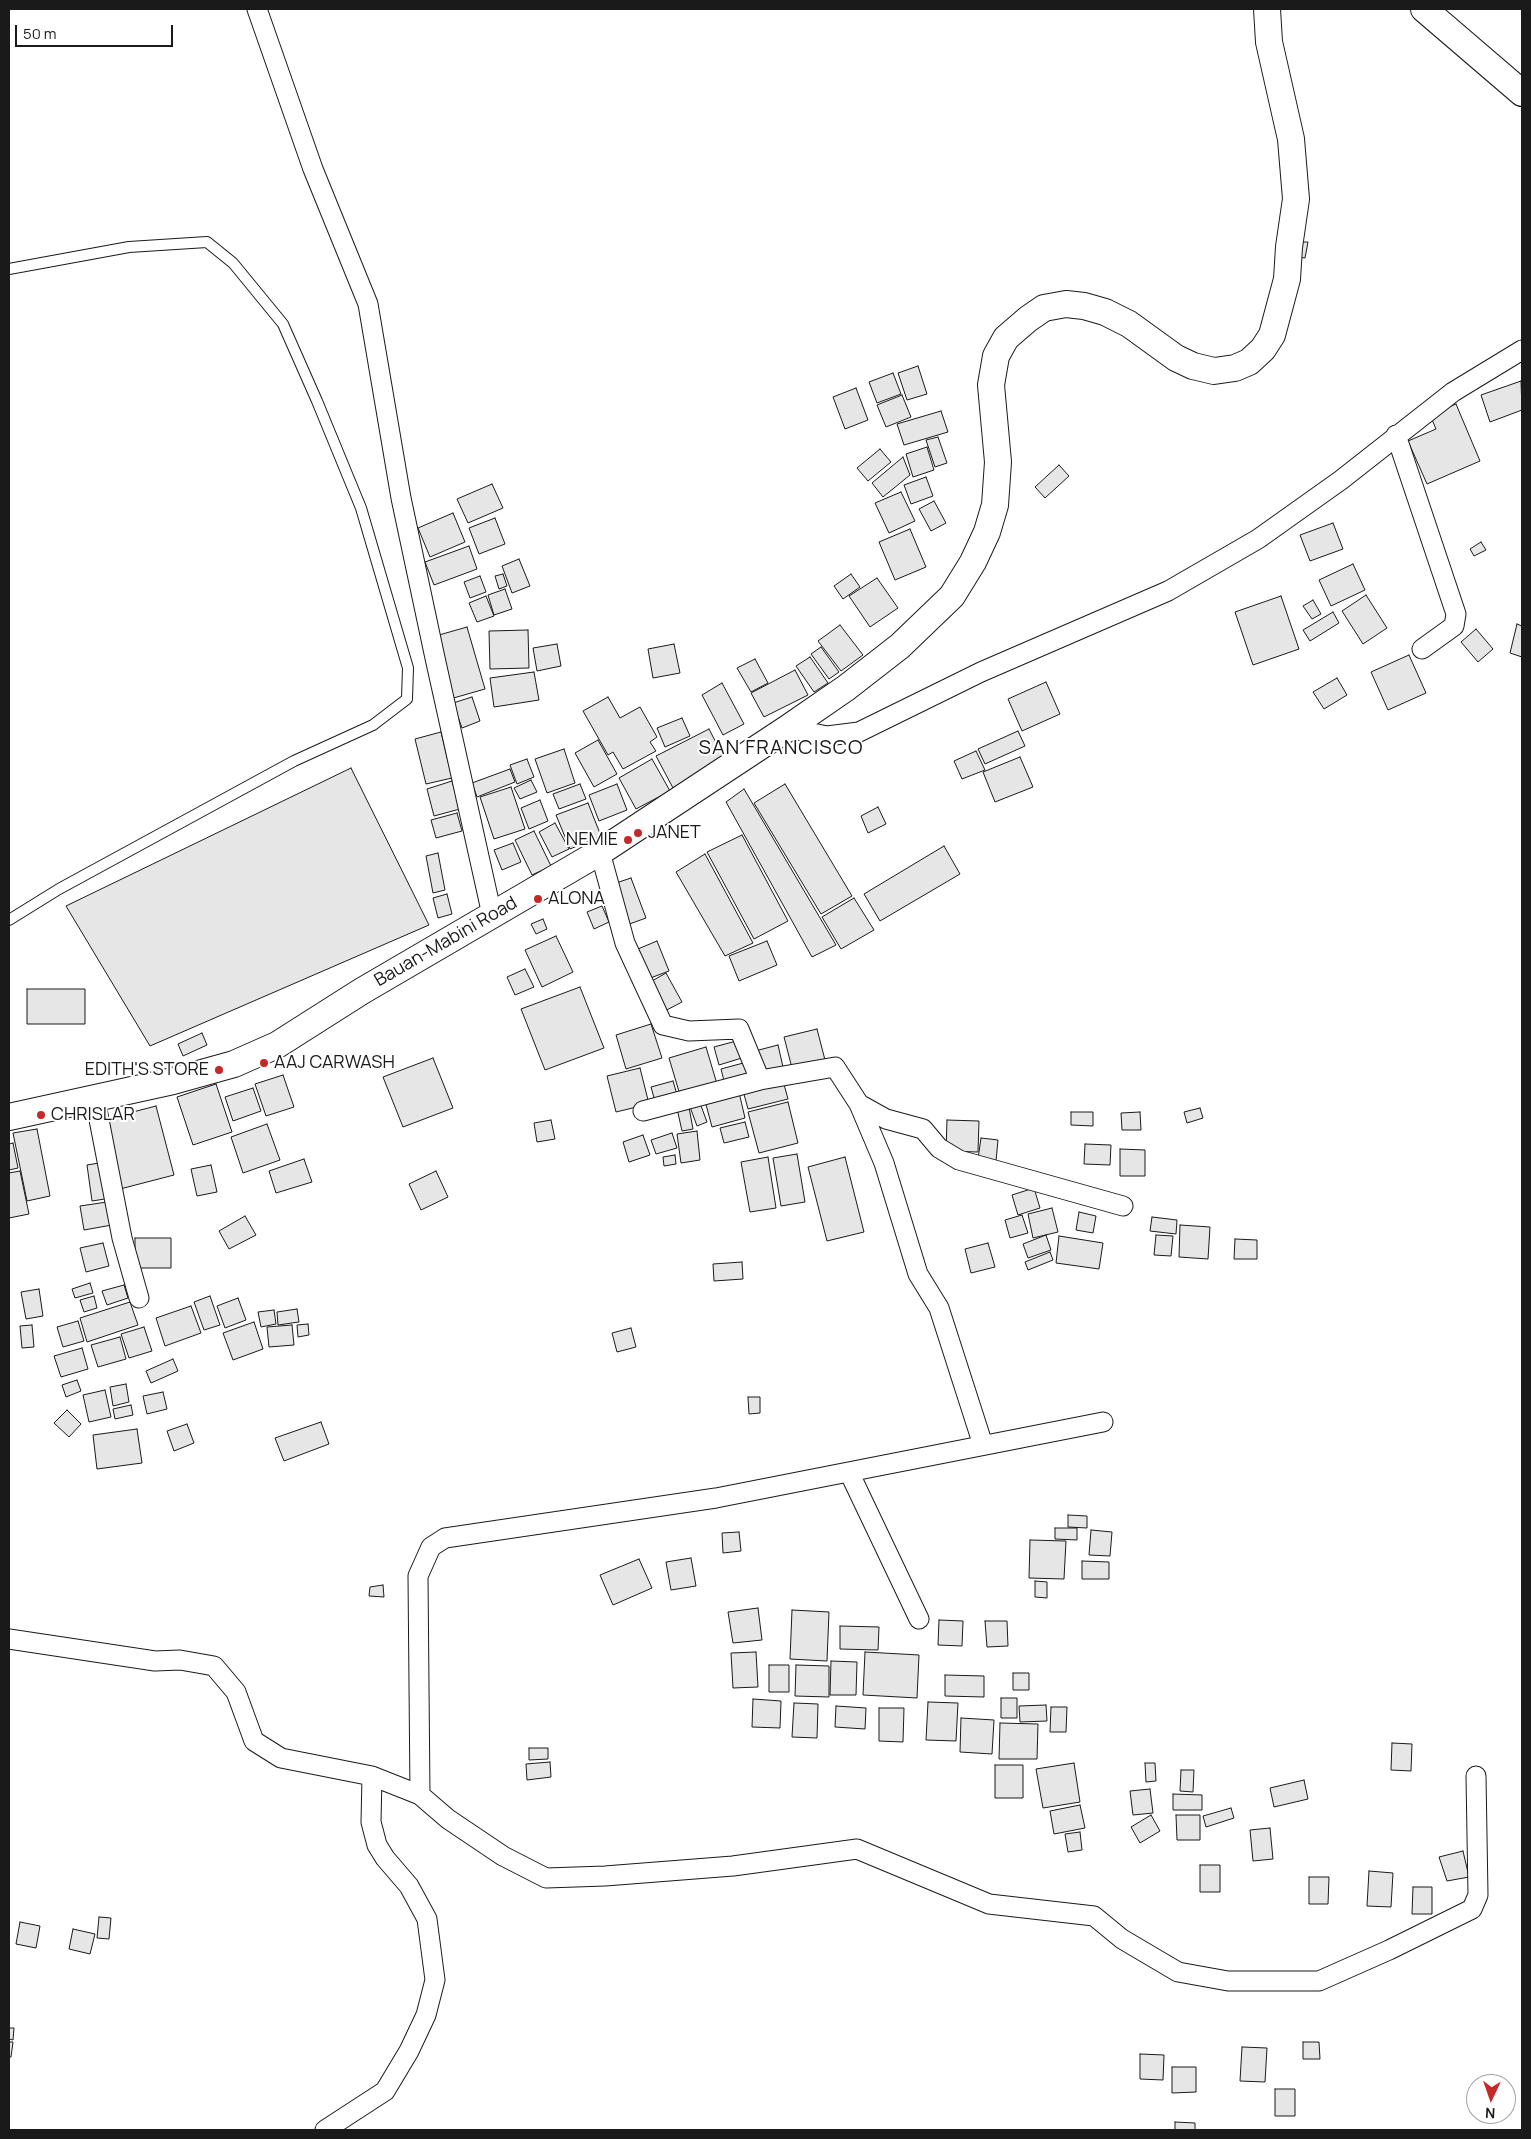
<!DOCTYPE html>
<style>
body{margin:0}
#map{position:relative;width:1531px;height:2139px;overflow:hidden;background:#fff;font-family:Manrope,sans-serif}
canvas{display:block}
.frame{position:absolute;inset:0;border:10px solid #1a1a1a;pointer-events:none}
.north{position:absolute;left:1466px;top:2074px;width:50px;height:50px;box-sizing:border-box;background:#fff;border:1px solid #a3a3a3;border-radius:50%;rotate:183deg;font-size:14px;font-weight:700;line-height:20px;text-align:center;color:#1a1a1a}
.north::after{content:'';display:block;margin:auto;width:18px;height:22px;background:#c62828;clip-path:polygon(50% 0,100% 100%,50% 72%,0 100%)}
.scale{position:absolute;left:15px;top:25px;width:158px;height:22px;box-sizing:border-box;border:2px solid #1a1a1a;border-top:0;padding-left:6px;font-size:15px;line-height:18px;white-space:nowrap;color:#1a1a1a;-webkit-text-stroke:4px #fff;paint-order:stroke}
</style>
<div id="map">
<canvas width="1531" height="2139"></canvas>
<div class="frame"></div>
<div class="north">N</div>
<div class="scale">50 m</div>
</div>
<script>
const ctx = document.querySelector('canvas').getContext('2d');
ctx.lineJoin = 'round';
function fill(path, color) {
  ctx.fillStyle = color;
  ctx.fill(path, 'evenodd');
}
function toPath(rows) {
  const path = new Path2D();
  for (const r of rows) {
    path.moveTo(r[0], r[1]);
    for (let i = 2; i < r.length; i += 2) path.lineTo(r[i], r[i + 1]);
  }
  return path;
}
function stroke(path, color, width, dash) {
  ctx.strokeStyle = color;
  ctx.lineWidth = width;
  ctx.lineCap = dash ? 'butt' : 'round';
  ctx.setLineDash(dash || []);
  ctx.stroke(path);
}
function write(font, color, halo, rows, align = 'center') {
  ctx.font = font + ' Manrope,sans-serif';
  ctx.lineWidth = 4;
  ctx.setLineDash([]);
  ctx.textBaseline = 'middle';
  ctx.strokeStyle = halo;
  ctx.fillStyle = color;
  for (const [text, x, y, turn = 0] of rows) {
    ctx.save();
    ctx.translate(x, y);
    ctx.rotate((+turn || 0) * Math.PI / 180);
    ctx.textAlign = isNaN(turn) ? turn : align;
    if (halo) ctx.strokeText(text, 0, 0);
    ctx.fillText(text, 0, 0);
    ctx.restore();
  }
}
const building = toPath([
 [1299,242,1308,242,1305,258,1298,257,1299,242],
 [918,366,927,394,907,400,898,373,918,366],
 [893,373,901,394,877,403,869,382,893,373],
 [1521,381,1522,410,1490,422,1481,395,1521,381],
 [856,388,868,420,845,429,833,397,856,388],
 [902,395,911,417,886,427,877,405,902,395],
 [1456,404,1480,461,1427,484,1408,441,1436,429,1430,415,1456,404],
 [941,411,948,432,904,445,897,424,941,411],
 [938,437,947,463,935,467,926,440,938,437],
 [927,447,934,470,913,477,906,454,927,447],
 [880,449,891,462,868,481,857,468,880,449],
 [903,457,910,475,883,497,872,483,903,457],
 [1059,465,1069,476,1045,498,1035,487,1059,465],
 [926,477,933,496,911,504,904,485,926,477],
 [492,484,503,508,468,523,457,499,492,484],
 [901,492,915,521,889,533,875,503,901,492],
 [934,501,946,523,931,531,919,509,934,501],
 [453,513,465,542,430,557,418,528,453,513],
 [495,518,505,544,479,554,469,528,495,518],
 [1333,523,1343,549,1310,561,1300,535,1333,523],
 [910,529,926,567,895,580,879,542,910,529],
 [1481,542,1486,550,1474,556,1470,549,1481,542],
 [469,546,477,569,434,585,425,562,469,546],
 [519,559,530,586,512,593,502,566,519,559],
 [1353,564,1365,590,1331,606,1319,580,1353,564],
 [503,574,507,586,499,589,495,576,503,574],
 [851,574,860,587,843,599,834,586,851,574],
 [480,576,486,592,470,598,464,582,480,576],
 [877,578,898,608,870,627,849,596,877,578],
 [505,589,512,609,494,615,488,595,505,589],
 [1366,595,1387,628,1363,644,1342,611,1366,595],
 [486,596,494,616,477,622,469,603,486,596],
 [1281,596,1299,649,1253,665,1235,612,1281,596],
 [1313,600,1321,614,1312,619,1303,606,1313,600],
 [1333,612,1339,623,1310,641,1303,630,1333,612],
 [1517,624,1522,626,1522,657,1510,653,1517,624],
 [840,625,863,655,841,671,818,641,840,625],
 [467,627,485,689,450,699,432,637,467,627],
 [1476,629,1493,649,1478,662,1461,642,1476,629],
 [528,630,529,668,490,669,489,631,528,630],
 [557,644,561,666,537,671,533,648,557,644],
 [674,644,680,673,653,678,648,649,674,644],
 [821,647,839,672,829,679,811,654,821,647],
 [1409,655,1426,693,1388,710,1371,672,1409,655],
 [810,657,828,683,814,692,796,666,810,657],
 [755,659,768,683,751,692,737,668,755,659],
 [795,670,808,695,764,717,751,693,795,670],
 [534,672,539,700,494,707,490,678,534,672],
 [1337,678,1347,695,1324,709,1313,692,1337,678],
 [1046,682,1060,714,1022,731,1008,699,1046,682],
 [722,683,744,724,723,735,702,695,722,683],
 [472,697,480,721,462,728,453,703,472,697],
 [608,697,620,718,640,707,657,737,650,742,656,751,623,769,613,752,608,755,583,711,608,697],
 [682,718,690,736,665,747,657,728,682,718],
 [709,729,725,760,673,788,656,756,709,729],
 [1018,731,1025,746,985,764,978,749,1018,731],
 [441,732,452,778,426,784,415,739,441,732],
 [598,740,617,774,594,787,575,753,598,740],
 [564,749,575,783,547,793,535,759,564,749],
 [976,751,985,770,962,779,954,761,976,751],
 [1020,757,1033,787,995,802,983,772,1020,757],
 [527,759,534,777,517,784,510,765,527,759],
 [652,759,670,791,636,809,619,778,652,759],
 [351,768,429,925,150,1046,66,906,351,768],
 [510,769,515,782,477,797,472,783,510,769],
 [531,780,537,792,520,799,514,788,531,780],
 [452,781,460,809,434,816,427,789,452,781],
 [580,784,586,799,559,809,553,794,580,784],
 [617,784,627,810,599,821,589,795,617,784],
 [785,784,852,896,821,914,754,803,785,784],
 [511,787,525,829,494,839,480,797,511,787],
 [744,789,836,945,812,957,726,802,744,789],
 [540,800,548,821,529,829,521,808,540,800],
 [588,803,601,836,570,849,556,815,588,803],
 [878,807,886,824,868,833,861,816,878,807],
 [457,813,462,831,436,838,431,820,457,813],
 [555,823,569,849,552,857,539,832,555,823],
 [534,831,551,866,532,875,515,840,534,831],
 [742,835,788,921,754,939,707,852,742,835],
 [513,843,521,862,502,870,494,850,513,843],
 [944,846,960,874,880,921,864,894,944,846],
 [438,853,445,890,433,893,426,856,438,853],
 [705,854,753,943,725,956,676,872,705,854],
 [631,878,646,918,624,926,610,885,631,878],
 [447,894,452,914,438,918,433,898,447,894],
 [854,898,874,930,841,949,822,917,854,898],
 [602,906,609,922,594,929,587,912,602,906],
 [543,919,547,929,536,934,531,924,543,919],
 [556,936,573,972,542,987,525,950,556,936],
 [657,941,669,971,645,980,633,951,657,941],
 [767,941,777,965,739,981,729,956,767,941],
 [525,969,534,987,515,995,507,977,525,969],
 [666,973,682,1002,661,1013,645,985,666,973],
 [580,987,604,1048,545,1070,521,1009,580,987],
 [27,989,85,989,85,1024,27,1024,27,989],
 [651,1024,662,1058,626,1069,616,1035,651,1024],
 [817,1029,825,1060,792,1068,784,1037,817,1029],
 [202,1033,207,1045,183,1056,178,1044,202,1033],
 [740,1040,745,1057,719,1065,714,1047,740,1040],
 [778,1045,783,1067,760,1073,755,1051,778,1045],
 [706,1047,717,1084,680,1095,669,1058,706,1047],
 [433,1058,453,1108,403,1127,383,1077,433,1058],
 [747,1062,752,1078,725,1085,721,1069,747,1062],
 [640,1068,649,1104,616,1112,607,1076,640,1068],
 [283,1075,294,1107,266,1116,255,1084,283,1075],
 [782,1077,788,1099,748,1109,742,1087,782,1077],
 [673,1081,678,1098,656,1105,651,1087,673,1081],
 [216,1084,232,1132,193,1145,177,1097,216,1084],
 [253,1088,261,1111,233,1121,225,1097,253,1088],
 [738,1088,745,1118,712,1127,704,1097,738,1088],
 [688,1102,693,1129,682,1131,676,1104,688,1102],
 [788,1102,798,1143,759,1153,748,1112,788,1102],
 [700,1103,707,1122,697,1126,690,1107,700,1103],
 [156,1106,174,1175,120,1189,102,1120,156,1106],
 [1200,1108,1203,1118,1187,1123,1184,1112,1200,1108],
 [1071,1112,1093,1112,1093,1126,1071,1125,1071,1112],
 [1140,1112,1141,1130,1122,1130,1121,1113,1140,1112],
 [551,1120,555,1139,537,1142,534,1123,551,1120],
 [947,1120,979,1121,978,1152,946,1151,947,1120],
 [745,1122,749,1137,724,1143,720,1128,745,1122],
 [267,1124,280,1160,243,1173,231,1137,267,1124],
 [37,1129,50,1196,27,1201,13,1133,37,1129],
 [697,1131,700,1160,681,1163,677,1134,697,1131],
 [672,1133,677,1148,656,1154,651,1140,672,1133],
 [643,1135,650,1155,629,1162,623,1142,643,1135],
 [981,1138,998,1140,996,1161,978,1159,981,1138],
 [13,1143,18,1168,9,1170,9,1144,13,1143],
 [1085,1144,1111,1145,1110,1165,1084,1164,1085,1144],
 [1120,1149,1145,1150,1145,1176,1120,1176,1120,1149],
 [797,1154,805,1202,781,1206,773,1158,797,1154],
 [675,1155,676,1164,664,1166,663,1157,675,1155],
 [768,1157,776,1208,750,1212,741,1162,768,1157],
 [845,1157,864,1232,827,1241,808,1167,845,1157],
 [304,1159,312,1182,276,1193,269,1171,304,1159],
 [105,1162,111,1198,92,1201,87,1165,105,1162],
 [211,1165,217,1192,197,1196,191,1169,211,1165],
 [20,1171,29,1214,9,1218,9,1173,20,1171],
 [436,1171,448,1197,421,1210,409,1184,436,1171],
 [1034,1188,1040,1208,1018,1215,1012,1195,1034,1188],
 [107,1202,112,1225,84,1230,80,1206,107,1202],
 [1052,1208,1058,1232,1033,1238,1028,1214,1052,1208],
 [1079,1212,1096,1216,1093,1233,1076,1230,1079,1212],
 [1022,1215,1028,1233,1010,1238,1005,1220,1022,1215],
 [245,1216,256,1235,229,1249,219,1231,245,1216],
 [1152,1217,1177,1220,1176,1234,1150,1231,1152,1217],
 [1180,1225,1210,1227,1208,1259,1179,1257,1180,1225],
 [1046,1235,1051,1250,1028,1258,1023,1244,1046,1235],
 [1156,1235,1173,1236,1171,1256,1154,1255,1156,1235],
 [1059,1236,1103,1243,1099,1269,1056,1263,1059,1236],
 [135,1238,171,1238,171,1268,135,1268,135,1238],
 [1235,1239,1257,1240,1257,1259,1234,1259,1235,1239],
 [103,1243,109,1266,86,1272,80,1248,103,1243],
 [988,1243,995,1267,971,1273,965,1249,988,1243],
 [1050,1252,1053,1260,1028,1270,1025,1262,1050,1252],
 [742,1262,743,1279,714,1281,713,1264,742,1262],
 [90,1283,93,1293,75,1298,72,1289,90,1283],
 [124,1285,128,1298,107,1305,102,1291,124,1285],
 [39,1289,43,1316,26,1319,21,1292,39,1289],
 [94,1296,97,1308,84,1312,80,1300,94,1296],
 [210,1296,220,1325,204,1330,194,1302,210,1296],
 [238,1298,246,1320,225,1328,217,1306,238,1298],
 [130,1302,138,1325,87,1342,80,1318,130,1302],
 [191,1306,201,1333,165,1346,156,1318,191,1306],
 [297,1309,299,1322,278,1325,277,1312,297,1309],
 [274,1310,276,1324,261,1327,258,1312,274,1310],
 [78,1321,84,1341,63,1347,57,1327,78,1321],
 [254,1322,263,1349,233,1360,223,1333,254,1322],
 [308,1324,309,1335,298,1337,297,1325,308,1324],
 [32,1325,34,1347,22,1348,20,1326,32,1325],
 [292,1325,294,1345,269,1347,267,1327,292,1325],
 [144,1327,152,1351,129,1358,121,1334,144,1327],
 [631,1328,636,1347,617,1352,612,1333,631,1328],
 [120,1337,126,1359,98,1367,91,1345,120,1337],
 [82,1348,88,1369,61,1377,54,1356,82,1348],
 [173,1359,178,1371,151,1383,146,1371,173,1359],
 [77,1380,81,1391,66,1397,62,1385,77,1380],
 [126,1384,129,1402,113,1406,110,1387,126,1384],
 [105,1390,111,1417,89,1422,83,1395,105,1390],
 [163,1392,167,1409,147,1414,143,1396,163,1392],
 [748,1397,760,1397,760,1413,749,1414,748,1397],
 [131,1405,133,1415,115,1419,113,1409,131,1405],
 [67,1410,81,1424,69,1437,54,1423,67,1410],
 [321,1422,329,1444,284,1461,275,1438,321,1422],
 [187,1424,194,1443,174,1451,167,1431,187,1424],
 [137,1429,142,1463,97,1469,93,1435,137,1429],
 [1068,1515,1087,1516,1087,1528,1068,1527,1068,1515],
 [1055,1528,1077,1528,1077,1540,1055,1539,1055,1528],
 [1091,1530,1112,1532,1110,1556,1089,1555,1091,1530],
 [739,1532,741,1551,723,1553,722,1533,739,1532],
 [1030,1540,1066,1541,1064,1579,1029,1578,1030,1540],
 [691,1558,696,1586,671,1590,666,1562,691,1558],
 [639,1559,652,1588,613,1605,600,1575,639,1559],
 [1082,1561,1109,1562,1109,1579,1082,1579,1082,1561],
 [1035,1581,1047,1582,1047,1598,1035,1597,1035,1581],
 [383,1585,384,1597,369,1596,370,1587,383,1585],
 [758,1608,762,1640,733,1643,728,1612,758,1608],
 [792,1610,829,1612,827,1661,790,1659,792,1610],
 [939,1620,963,1621,962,1646,938,1645,939,1620],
 [985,1621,1007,1621,1008,1646,987,1647,985,1621],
 [840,1626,879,1627,878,1650,840,1649,840,1626],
 [756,1652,758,1687,733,1688,731,1653,756,1652],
 [865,1652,919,1655,917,1698,863,1695,865,1652],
 [831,1661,857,1662,856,1695,830,1695,831,1661],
 [769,1665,789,1665,789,1692,769,1692,769,1665],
 [796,1665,829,1666,829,1697,795,1696,796,1665],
 [1013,1673,1029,1673,1029,1690,1013,1690,1013,1673],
 [945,1675,984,1676,984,1697,945,1696,945,1675],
 [1001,1698,1017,1698,1017,1718,1001,1718,1001,1698],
 [753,1699,781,1701,780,1728,752,1727,753,1699],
 [928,1702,958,1703,956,1741,926,1740,928,1702],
 [794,1703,818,1704,817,1738,792,1737,794,1703],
 [1046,1705,1047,1721,1020,1722,1019,1706,1046,1705],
 [836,1706,866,1708,865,1729,835,1727,836,1706],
 [1051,1707,1067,1707,1066,1732,1050,1732,1051,1707],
 [879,1708,904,1708,903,1742,879,1741,879,1708],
 [961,1718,994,1720,992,1754,960,1752,961,1718],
 [1000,1723,1038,1724,1037,1759,999,1759,1000,1723],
 [1392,1743,1412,1744,1411,1771,1391,1770,1392,1743],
 [529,1748,548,1748,548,1759,529,1760,529,1748],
 [550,1762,551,1777,527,1780,526,1764,550,1762],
 [1074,1763,1080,1802,1043,1808,1036,1769,1074,1763],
 [1145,1763,1155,1763,1156,1781,1146,1782,1145,1763],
 [995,1765,1023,1765,1023,1798,995,1798,995,1765],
 [1181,1770,1194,1770,1193,1792,1180,1791,1181,1770],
 [1304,1780,1308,1799,1274,1807,1270,1788,1304,1780],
 [1150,1789,1153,1813,1133,1815,1130,1791,1150,1789],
 [1173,1794,1202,1795,1202,1810,1173,1810,1173,1794],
 [1080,1805,1085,1828,1054,1834,1050,1811,1080,1805],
 [1231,1808,1234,1818,1206,1827,1203,1816,1231,1808],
 [1151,1815,1160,1831,1140,1843,1131,1827,1151,1815],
 [1176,1815,1200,1815,1200,1840,1177,1840,1176,1815],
 [1270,1828,1273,1859,1253,1861,1250,1830,1270,1828],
 [1080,1832,1082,1850,1068,1852,1065,1834,1080,1832],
 [1463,1851,1469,1877,1447,1881,1439,1857,1463,1851],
 [1200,1865,1220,1865,1220,1892,1200,1892,1200,1865],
 [1369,1871,1393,1873,1391,1907,1367,1906,1369,1871],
 [1309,1877,1329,1877,1328,1904,1309,1904,1309,1877],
 [1413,1887,1432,1887,1432,1914,1412,1914,1413,1887],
 [99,1917,111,1918,109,1939,97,1938,99,1917],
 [20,1922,40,1926,36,1948,16,1944,20,1922],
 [73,1929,95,1934,90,1954,69,1949,73,1929],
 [9,2028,14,2028,13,2040,9,2039,9,2028],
 [9,2042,13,2042,11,2057,9,2057,9,2042],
 [1303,2042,1319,2042,1320,2059,1303,2059,1303,2042],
 [1242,2047,1267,2048,1265,2082,1240,2081,1242,2047],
 [1140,2054,1164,2055,1163,2080,1140,2079,1140,2054],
 [1172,2067,1196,2067,1196,2092,1172,2093,1172,2067],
 [1275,2089,1295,2089,1295,2116,1275,2116,1275,2089],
 [1175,2122,1195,2123,1195,2130,1175,2130,1175,2122]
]);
fill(building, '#e6e6e6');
stroke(building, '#1a1a1a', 1);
const lane = toPath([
 [9,269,129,247,207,242,233,263,283,324,317,401,361,508,408,668,407,699,373,725,294,761,59,889,9,920]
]);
const street = toPath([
 [257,9,313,169,368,304,401,498,435,658,492,915],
 [1396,435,1456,614,1454,626,1422,649],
 [788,728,827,736,859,732,981,672,1168,591,1258,539,1341,480,1453,392,1522,350],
 [600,852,625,943,663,1025,689,1031,739,1029,760,1080],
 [95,1099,122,1238,139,1298],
 [859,1104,886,1119,923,1129,939,1148,959,1160,1123,1206],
 [643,1111,760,1080,835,1067,859,1104,884,1163,918,1274,939,1308,983,1445],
 [849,1472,919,1619],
 [9,1639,155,1661,180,1660,214,1666,236,1692,254,1741,281,1758,372,1776,420,1795,448,1819,503,1856,546,1878,605,1876,733,1866,857,1849,989,1904,1094,1916,1122,1939,1178,1972,1228,1981,1319,1981,1389,1950,1472,1909,1478,1895,1476,1776],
 [420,1795,418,1576,431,1547,445,1538,716,1498,1103,1422],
 [325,2130,385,2091,409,2051,426,2015,435,1980,427,1919,409,1886,385,1858,377,1845,371,1822,372,1776]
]);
const secondary = toPath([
 [1424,9,1522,93],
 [9,1117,173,1081,234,1064,277,1045,362,991,600,852,788,728,846,688,900,646,952,596,973,562,987,532,995,505,998,462,991,385,996,356,1006,338,1028,319,1044,308,1066,304,1084,306,1105,312,1129,324,1176,358,1193,366,1214,371,1235,368,1249,362,1263,349,1272,335,1287,279,1289,247,1296,199,1291,139,1269,42,1267,9]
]);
stroke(lane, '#1a1a1a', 12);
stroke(street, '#1a1a1a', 21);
stroke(secondary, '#1a1a1a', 28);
stroke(lane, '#fff', 10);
stroke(street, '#fff', 19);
stroke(secondary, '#fff', 26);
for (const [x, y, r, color] of [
 [638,833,5,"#c62828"],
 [628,840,5,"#c62828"],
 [538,899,5,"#c62828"],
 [264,1063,5,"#c62828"],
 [219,1070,5,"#c62828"],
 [41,1115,5,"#c62828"]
]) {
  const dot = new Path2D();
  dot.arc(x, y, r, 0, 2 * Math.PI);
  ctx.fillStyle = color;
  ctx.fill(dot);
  stroke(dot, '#fff', 2);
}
write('18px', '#1a1a1a', '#fff', [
 ["JANET",648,833],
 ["NEMIE",618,840,"right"],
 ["ALONA",548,899],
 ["AAJ CARWASH",274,1063],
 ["EDITH'S STORE",209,1070,"right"],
 ["CHRISLAR",51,1115]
], 'left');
write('18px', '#1a1a1a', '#fff', [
 ["Bauan-Mabini Road",446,942,-30]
]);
ctx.letterSpacing = '1px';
write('20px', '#1a1a1a', '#fff', [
 ["SAN FRANCISCO",781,748]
]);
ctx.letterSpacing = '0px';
</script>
